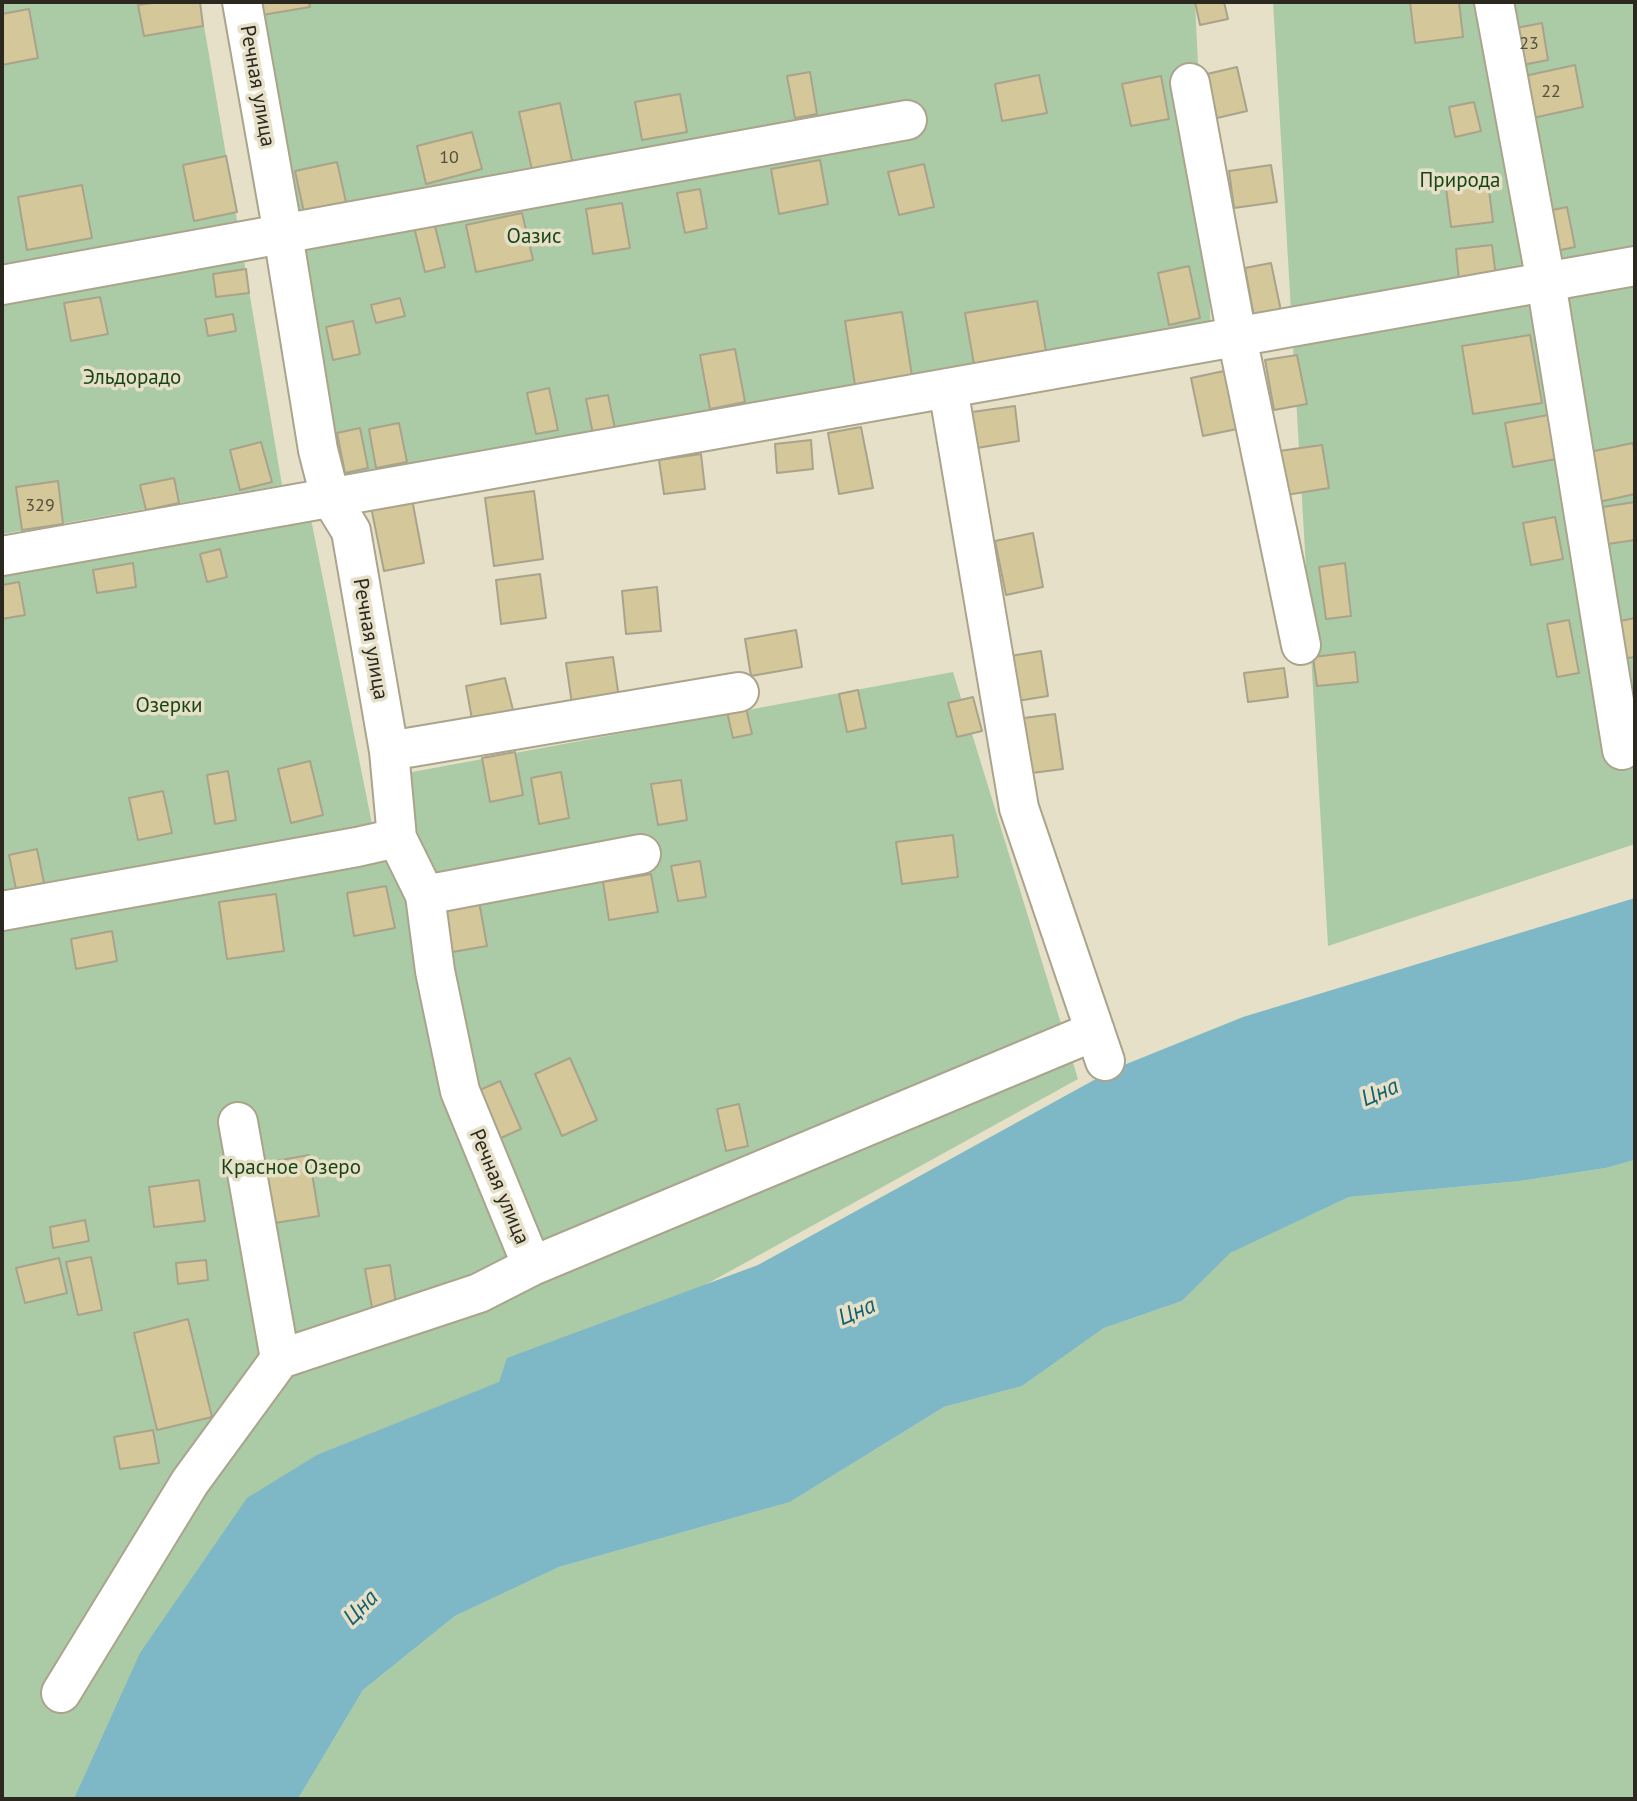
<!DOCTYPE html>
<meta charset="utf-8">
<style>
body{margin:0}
#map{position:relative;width:1637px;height:1801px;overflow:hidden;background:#e6e0c8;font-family:"PT Sans",sans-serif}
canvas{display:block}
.frame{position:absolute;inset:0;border:4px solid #2b281f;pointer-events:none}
</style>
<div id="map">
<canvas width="1637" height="1801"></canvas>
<div class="frame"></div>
</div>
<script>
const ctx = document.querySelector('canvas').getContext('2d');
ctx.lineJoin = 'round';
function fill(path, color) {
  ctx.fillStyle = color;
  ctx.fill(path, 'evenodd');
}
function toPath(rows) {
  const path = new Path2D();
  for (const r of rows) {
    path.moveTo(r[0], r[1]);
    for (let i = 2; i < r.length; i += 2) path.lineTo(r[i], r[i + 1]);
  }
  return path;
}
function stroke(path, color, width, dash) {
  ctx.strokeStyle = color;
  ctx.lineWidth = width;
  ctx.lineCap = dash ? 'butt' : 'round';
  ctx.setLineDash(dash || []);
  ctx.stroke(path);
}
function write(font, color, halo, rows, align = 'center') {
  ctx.font = font + ' "PT Sans",sans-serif';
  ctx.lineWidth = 7;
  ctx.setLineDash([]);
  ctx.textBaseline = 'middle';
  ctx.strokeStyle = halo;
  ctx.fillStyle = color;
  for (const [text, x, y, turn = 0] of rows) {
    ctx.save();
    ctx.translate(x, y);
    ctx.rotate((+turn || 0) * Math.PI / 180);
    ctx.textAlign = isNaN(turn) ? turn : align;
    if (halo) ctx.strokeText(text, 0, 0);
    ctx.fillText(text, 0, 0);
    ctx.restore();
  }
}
fill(toPath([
 [2,2,200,2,282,485,2,534],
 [262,2,1195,2,1212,352,337,511],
 [1273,2,1635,2,1635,844,1328,946],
 [311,519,374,834,2,895,2,572],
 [953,672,1078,1079,531,1381,105,1799,2,1799,2,925,407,857,396,775],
 [1635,1160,1635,1799,298,1799,363,1690,455,1616,559,1567,790,1502,944,1407,1022,1386,1104,1328,1182,1301,1229,1253,1349,1197,1520,1181,1606,1168]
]), '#abcaa6');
fill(toPath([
 [1635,898,1635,1160,1606,1168,1520,1181,1349,1197,1230,1253,1182,1301,1104,1328,1022,1386,944,1407,790,1502,559,1567,455,1616,363,1690,298,1799,74,1799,140,1653,247,1498,317,1455,499,1382,507,1358,758,1265,1114,1069,1243,1017]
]), '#7eb7c5');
const building = toPath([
 [159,2,200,2,203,26,144,36,138,5,159,2],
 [260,2,309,2,310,7,262,15,260,2],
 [1195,2,1224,2,1228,19,1200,25,1195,2],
 [1410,2,1459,2,1463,37,1415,43,1410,2],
 [29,9,38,58,2,65,2,14,29,9],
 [1542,23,1548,60,1517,66,1511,29,1542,23],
 [1575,65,1583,107,1528,119,1520,77,1575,65],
 [1237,67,1247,111,1217,118,1207,74,1237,67],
 [810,72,817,114,795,118,787,76,810,72],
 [1039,75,1047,113,1002,121,995,84,1039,75],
 [1161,76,1169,119,1131,126,1122,84,1161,76],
 [680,94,687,132,642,140,635,102,680,94],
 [1474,102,1481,131,1455,137,1449,107,1474,102],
 [560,103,572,161,532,170,519,112,560,103],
 [472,132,482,169,426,184,417,146,472,132],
 [226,156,237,212,194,221,183,165,226,156],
 [820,160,828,204,779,214,771,169,820,160],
 [337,162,346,202,304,212,295,171,337,162],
 [924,164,934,207,899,215,888,172,924,164],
 [1271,165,1277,202,1234,208,1229,171,1271,165],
 [1487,175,1493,222,1451,227,1445,180,1487,175],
 [82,185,92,238,27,250,18,197,82,185],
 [700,189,707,228,685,233,677,193,700,189],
 [622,203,630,248,593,254,586,209,622,203],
 [1567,207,1575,247,1546,253,1538,213,1567,207],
 [522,213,533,260,476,272,466,225,522,213],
 [434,222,445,267,425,272,414,227,434,222],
 [1492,245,1496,277,1459,281,1456,249,1492,245],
 [1271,263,1281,311,1254,317,1245,268,1271,263],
 [1189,266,1200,318,1169,325,1158,273,1189,266],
 [246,269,249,293,216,297,213,274,246,269],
 [100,297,108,334,71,341,64,303,100,297],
 [400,298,405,316,376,323,371,305,400,298],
 [1037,301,1047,357,975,370,965,313,1037,301],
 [902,312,912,376,855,385,845,321,902,312],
 [233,314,236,331,208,336,205,319,233,314],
 [353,321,360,354,333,360,326,327,353,321],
 [1530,335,1542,403,1473,414,1462,346,1530,335],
 [735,349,745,402,710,409,700,355,735,349],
 [1297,355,1307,404,1274,410,1265,360,1297,355],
 [1224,371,1237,429,1203,436,1191,378,1224,371],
 [549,388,558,430,536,434,527,393,549,388],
 [608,395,615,429,593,434,586,399,608,395],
 [1015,406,1019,441,977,448,972,412,1015,406],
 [1548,415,1556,459,1513,467,1505,423,1548,415],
 [399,423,407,462,376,468,369,429,399,423],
 [861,427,873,488,839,494,828,433,861,427],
 [360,428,368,468,345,473,337,433,360,428],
 [811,440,813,469,777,473,775,444,811,440],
 [261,442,272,482,240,490,230,450,261,442],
 [1633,443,1635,457,1635,494,1594,503,1585,453,1633,443],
 [1322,445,1329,488,1286,495,1279,451,1322,445],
 [701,454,705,489,664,494,659,460,701,454],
 [174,478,179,503,146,510,140,485,174,478],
 [58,481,63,524,22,530,16,487,58,481],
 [534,491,543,559,494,566,485,498,534,491],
 [412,499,424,563,384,571,371,507,412,499],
 [1635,502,1635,540,1608,544,1603,507,1635,502],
 [1555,517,1563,559,1531,565,1523,523,1555,517],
 [1033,533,1043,587,1006,595,995,541,1033,533],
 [220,549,227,577,207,582,200,554,220,549],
 [133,563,136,587,97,593,93,570,133,563],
 [1345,563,1351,616,1326,619,1319,567,1345,563],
 [540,574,546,618,501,624,496,580,540,574],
 [19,582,25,615,2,619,2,585,19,582],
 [657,587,661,631,626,634,622,591,657,587],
 [1635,618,1635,657,1622,659,1615,622,1635,618],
 [1569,620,1579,673,1557,677,1547,624,1569,620],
 [796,630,802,667,751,676,745,639,796,630],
 [1041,651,1048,696,1017,701,1010,656,1041,651],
 [1355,652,1358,682,1317,686,1313,657,1355,652],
 [613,657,619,698,572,704,566,663,613,657],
 [1284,668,1288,697,1248,702,1244,673,1284,668],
 [505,678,513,710,472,719,466,686,505,678],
 [858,690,866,728,847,732,839,694,858,690],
 [973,697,982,731,957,737,948,703,973,697],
 [746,708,752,734,733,738,727,712,746,708],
 [1055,714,1063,769,1024,774,1016,719,1055,714],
 [515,752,523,795,490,802,482,758,515,752],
 [310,761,323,815,291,823,278,769,310,761],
 [228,771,236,820,215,824,207,775,228,771],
 [561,772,569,818,539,824,531,778,561,772],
 [681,780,687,820,658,825,651,784,681,780],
 [163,791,172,833,138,840,129,798,163,791],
 [953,835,958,877,902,884,896,842,953,835],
 [37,849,44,883,16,889,9,855,37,849],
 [700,861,706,897,678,901,671,866,700,861],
 [651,874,658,912,609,920,603,882,651,874],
 [386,886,395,928,354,936,347,893,386,886],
 [276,894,284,951,227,959,219,902,276,894],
 [478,896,487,946,441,954,432,904,478,896],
 [112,931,117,961,76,969,71,939,112,931],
 [570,1058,597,1120,562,1136,535,1074,570,1058],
 [500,1081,521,1129,492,1142,471,1094,500,1081],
 [739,1104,748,1146,726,1151,717,1109,739,1104],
 [309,1155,319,1216,275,1223,265,1163,309,1155],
 [199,1180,205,1221,154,1227,149,1187,199,1180],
 [85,1220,89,1241,53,1248,50,1227,85,1220],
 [91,1257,102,1310,78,1315,66,1262,91,1257],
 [59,1258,67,1293,25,1303,16,1268,59,1258],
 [206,1260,208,1280,178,1284,176,1263,206,1260],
 [390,1265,396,1304,372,1308,365,1269,390,1265],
 [188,1319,212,1417,157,1430,134,1333,188,1319],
 [153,1430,159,1463,120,1469,114,1437,153,1430]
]);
fill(building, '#d4c799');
stroke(building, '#aaa38c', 2);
const minor = toPath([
 [242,2,283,234,318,450,330,497,351,531,389,751,397,838,425,895,435,971,460,1091,532,1266],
 [1494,2,1546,282,1622,750],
 [1190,83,1237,337,1301,645],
 [2,285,907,120],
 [948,388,1019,808,1105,1061],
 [2,556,1635,266],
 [389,751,739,692],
 [425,895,641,854],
 [2,911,357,847,397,838],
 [238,1122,280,1359],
 [61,1693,190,1482,280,1359,479,1293,532,1266,1095,1031]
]);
stroke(minor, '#aaa48d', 42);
stroke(minor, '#fff', 38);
write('18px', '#55503e', null, [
 ["23",1529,44],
 ["22",1551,92],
 ["10",449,158],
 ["329",40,506]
]);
write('21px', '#2b281f', '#e6e0c8', [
 ["Речная улица",257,86,80],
 ["Речная улица",370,639,80],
 ["Речная улица",499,1187,67]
]);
write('21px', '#184513', '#e6e0c8', [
 ["Природа",1460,181],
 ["Оазис",534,237],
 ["Эльдорадо",132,378],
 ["Озерки",169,706],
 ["Красное Озеро",291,1168]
]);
write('italic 23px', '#11606f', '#e6e0c8', [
 ["Цна",1380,1093,-23],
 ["Цна",857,1312,-23],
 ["Цна",361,1608,-45]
]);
</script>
